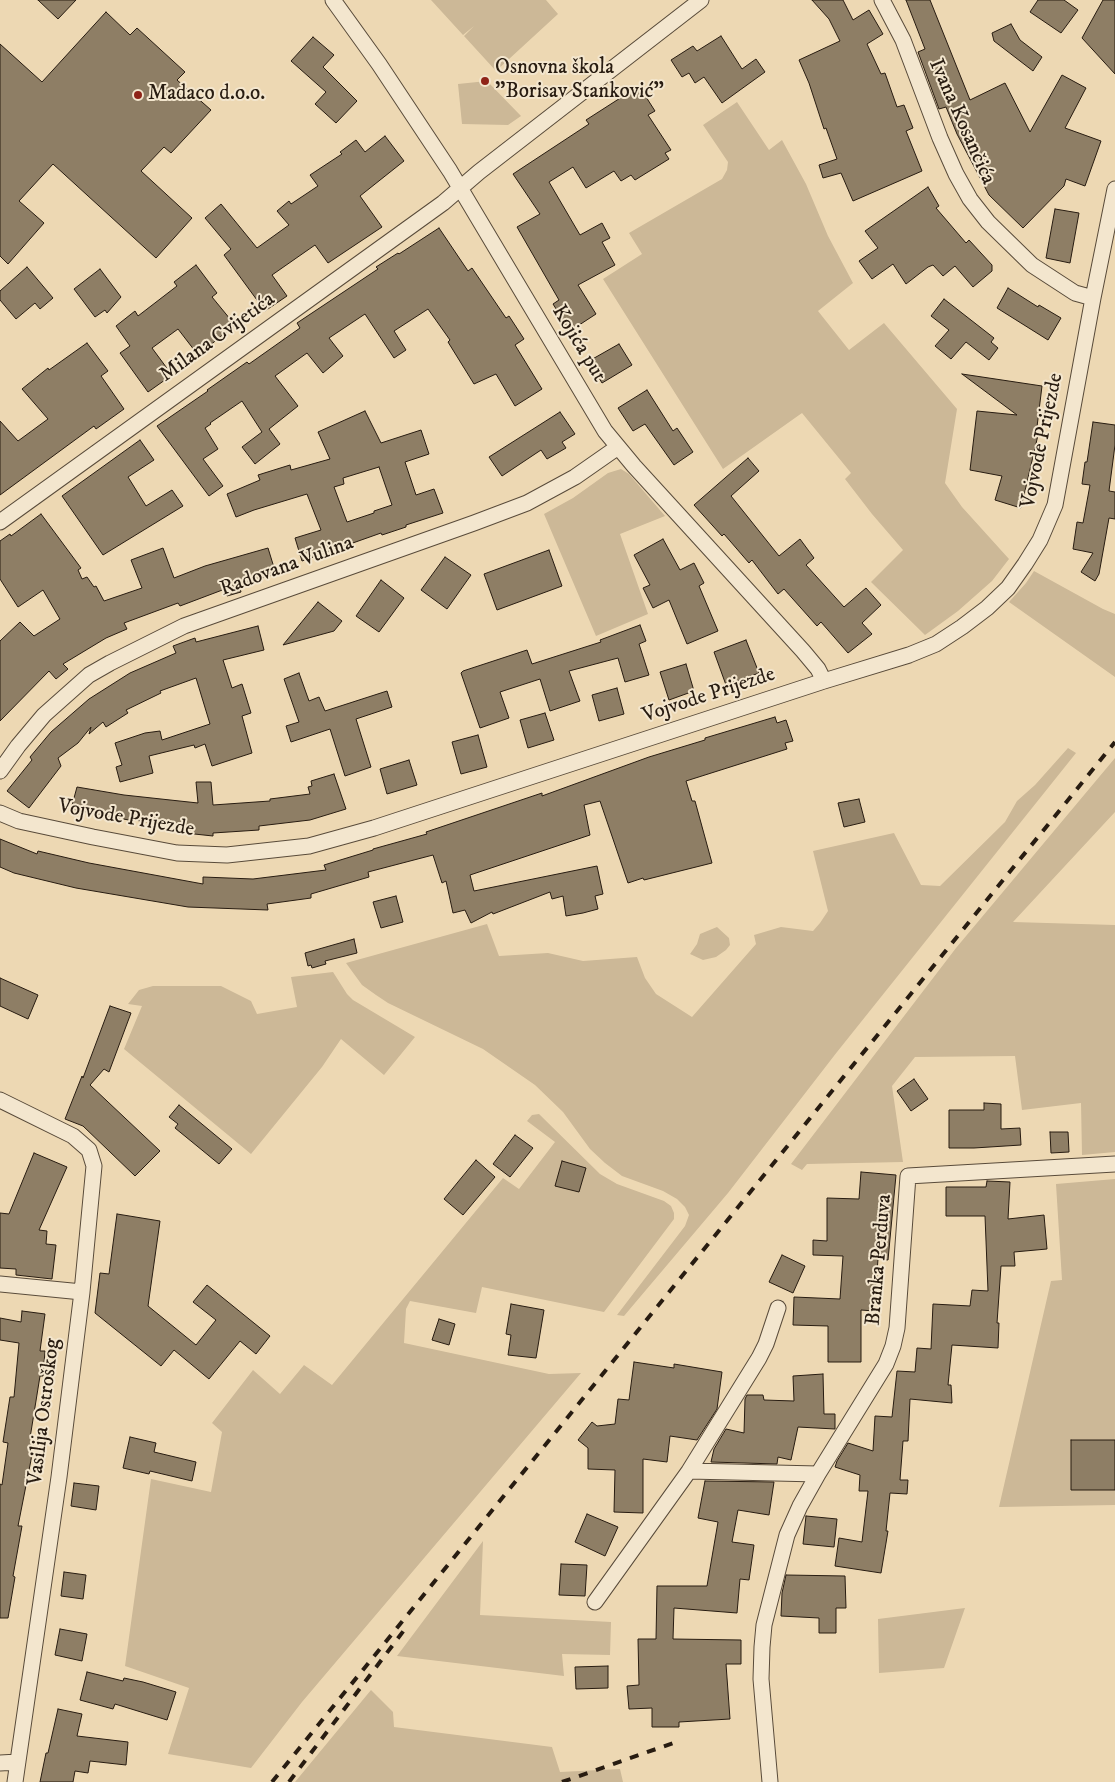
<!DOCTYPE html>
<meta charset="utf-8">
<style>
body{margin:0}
canvas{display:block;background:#edd8b3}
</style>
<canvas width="1115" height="1782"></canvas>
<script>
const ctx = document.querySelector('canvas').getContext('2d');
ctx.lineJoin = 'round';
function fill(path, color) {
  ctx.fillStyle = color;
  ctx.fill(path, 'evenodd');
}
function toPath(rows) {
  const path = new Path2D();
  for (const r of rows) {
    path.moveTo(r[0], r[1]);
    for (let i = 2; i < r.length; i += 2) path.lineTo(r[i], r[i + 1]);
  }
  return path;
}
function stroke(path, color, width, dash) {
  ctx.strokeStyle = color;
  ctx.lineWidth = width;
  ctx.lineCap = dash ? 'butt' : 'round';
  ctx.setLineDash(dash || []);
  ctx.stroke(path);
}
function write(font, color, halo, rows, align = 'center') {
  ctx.font = font + ' "IM FELL DW Pica",serif';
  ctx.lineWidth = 4;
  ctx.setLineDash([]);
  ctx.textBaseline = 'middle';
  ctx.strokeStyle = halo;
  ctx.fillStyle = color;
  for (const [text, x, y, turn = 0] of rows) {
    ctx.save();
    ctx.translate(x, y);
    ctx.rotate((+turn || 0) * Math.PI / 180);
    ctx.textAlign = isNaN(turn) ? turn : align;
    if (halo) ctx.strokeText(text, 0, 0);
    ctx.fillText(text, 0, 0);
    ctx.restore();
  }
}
fill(toPath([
 [431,0,546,0,558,14,496,71,464,36,474,26,463,35],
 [487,81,521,116,508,125,462,124,458,84],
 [737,102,769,150,782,140,806,184,828,236,853,283,818,311,849,350,884,323,957,409,945,483,962,507,1009,559,992,581,958,611,925,635,871,582,903,550,872,514,845,479,851,473,802,413,723,469,603,279,642,254,629,233,722,179,727,170,728,162,703,125],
 [621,469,629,474,665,516,620,534,648,614,596,636,544,514,573,498,608,473],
 [1034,571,1103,609,1115,614,1115,677,1009,602,1026,583],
 [1068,748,1076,753,837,1052,728,1193,624,1316,617,1315,685,1226,689,1215,685,1207,677,1199,663,1191,622,1176,605,1163,590,1149,563,1112,535,1085,483,1049,388,1003,376,995,362,985,346,963,487,924,499,956,548,953,583,961,637,957,645,978,656,994,692,1017,756,944,754,935,781,927,813,931,820,923,828,911,813,851,894,833,921,885,940,886,1005,822,1017,801,1035,785],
 [1115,758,1115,812,1013,922,1115,925,1115,1152,1082,1155,1081,1103,1022,1110,1015,1056,915,1057,892,1086,903,1162,807,1164,802,1170,791,1164,956,948],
 [717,927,729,938,730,945,726,950,716,957,703,960,690,954,697,944,700,934],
 [333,972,347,994,353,1000,415,1037,384,1075,341,1039,322,1067,251,1154,124,1049,142,1006,128,1004,139,990,153,986,221,986,251,1001,257,1014,297,1007,291,977],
 [539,1114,600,1174,617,1184,664,1201,671,1206,674,1213,674,1219,604,1312,482,1287,476,1313,410,1301,406,1309,404,1343,549,1374,581,1373,302,1702,251,1768,168,1754,189,1688,125,1666,151,1479,211,1492,222,1432,212,1423,253,1370,280,1394,304,1365,332,1385,503,1178,519,1189,555,1142,527,1121,532,1115],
 [1115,1179,1115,1505,999,1507,1051,1281,1062,1280,1056,1184],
 [483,1541,480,1615,611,1622,610,1655,562,1654,564,1676,397,1656],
 [965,1608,944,1668,879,1673,878,1619],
 [371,1690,393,1712,394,1727,552,1747,560,1772,620,1769,623,1782,295,1782]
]), '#ccb897');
const building = toPath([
 [38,0,76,0,58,19,38,0],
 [812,0,843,0,853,20,869,10,883,34,867,44,881,74,885,73,897,107,904,105,913,128,906,131,922,171,853,201,841,173,823,178,819,165,837,159,826,128,824,129,809,83,799,60,840,41,829,19,812,0],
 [906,0,930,0,970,100,1005,83,1030,132,1062,75,1086,88,1065,128,1101,141,1085,186,1066,179,1064,186,1023,228,989,195,957,134,946,107,939,109,918,52,925,49,906,0],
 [1038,0,1064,0,1078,10,1061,33,1030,12,1038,0],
 [1103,0,1115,0,1115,74,1082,38,1103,0],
 [106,12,130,35,137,28,185,72,177,80,211,110,171,153,164,147,141,171,192,218,156,258,53,164,19,201,44,223,8,264,0,256,0,44,42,82,106,12],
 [1011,24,1020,40,1042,57,1033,71,994,41,992,33,1011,24],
 [721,36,742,69,756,59,765,72,722,103,704,77,695,83,689,73,682,77,671,60,693,46,697,51,721,36],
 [313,37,334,55,323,67,357,101,336,123,315,104,326,92,291,61,313,37],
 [639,86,655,111,648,115,671,150,665,153,669,159,635,180,631,175,621,181,614,171,586,188,573,167,549,182,580,235,602,223,610,238,602,242,615,265,578,285,596,314,570,331,553,304,559,300,517,227,540,214,513,174,589,124,586,120,639,86],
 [385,136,404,161,360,196,382,227,328,263,315,245,272,275,287,296,265,311,224,255,231,249,205,218,221,204,257,248,289,225,277,211,289,201,291,204,318,186,310,175,342,154,340,152,356,140,365,152,385,136],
 [928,187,939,206,936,208,966,243,969,240,992,265,992,271,973,287,955,266,943,276,933,265,928,267,906,284,893,264,872,279,859,261,878,248,865,231,928,187],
 [1055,209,1079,213,1070,263,1046,258,1055,209],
 [439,228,468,271,472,268,506,318,509,316,524,339,515,345,542,389,515,406,496,374,474,384,448,342,450,340,428,309,394,331,406,350,394,358,365,314,329,338,343,356,323,373,307,353,275,376,298,406,269,429,280,444,255,464,242,447,262,432,242,401,210,423,211,424,205,428,218,449,203,459,223,486,209,496,157,426,208,391,207,390,247,362,249,364,300,328,297,323,378,269,376,267,398,253,399,254,439,228],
 [196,265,217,293,212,297,235,325,198,355,178,329,152,348,172,375,148,392,120,353,130,346,116,326,135,311,138,316,177,286,174,282,196,265],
 [27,267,53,298,40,309,35,303,16,319,0,300,0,291,27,267],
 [100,269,121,297,107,313,105,310,95,317,74,289,100,269],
 [1008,288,1038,307,1039,305,1061,318,1048,340,997,308,1008,288],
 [944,299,994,338,991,342,998,348,989,360,966,342,951,359,935,346,949,330,931,316,944,299],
 [87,343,108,371,101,376,124,409,96,429,94,426,0,495,0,421,18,441,48,419,22,389,48,368,49,370,87,343],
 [619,344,632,365,602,383,589,361,619,344],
 [962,374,1042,386,1036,435,1038,435,1021,508,995,500,1002,476,970,470,977,411,1017,415,962,374],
 [647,390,673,431,677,428,693,452,674,465,645,424,633,431,618,408,647,390],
 [365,411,381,443,421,430,429,454,405,462,416,495,434,489,443,513,406,525,406,527,382,535,381,533,302,561,295,538,321,530,307,494,254,510,236,517,227,494,260,480,258,475,290,465,291,470,330,459,318,432,365,411],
 [379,467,392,505,374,511,374,513,347,522,334,487,344,484,343,478,379,467],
 [560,412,575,434,562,442,566,448,547,459,541,450,502,476,489,457,560,412],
 [1093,422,1115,425,1115,445,1109,491,1115,492,1115,519,1109,518,1099,574,1095,581,1081,572,1093,553,1073,549,1077,522,1083,523,1090,485,1082,484,1085,462,1087,462,1093,422],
 [140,440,154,460,128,477,146,506,172,490,183,506,103,555,62,496,140,440],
 [748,458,759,471,731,496,779,556,800,539,814,558,806,565,844,607,866,588,881,605,862,623,872,634,848,653,821,622,817,626,784,589,778,594,752,560,749,563,724,534,722,536,694,505,748,458],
 [41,514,81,568,78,570,82,579,87,577,94,587,96,586,104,601,142,588,131,560,163,548,174,578,205,566,268,548,276,574,239,585,241,592,227,596,225,589,180,606,178,603,124,623,127,629,106,638,63,664,68,669,56,679,49,671,0,721,0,641,20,622,34,636,60,619,43,590,18,607,0,579,0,541,10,534,11,536,41,514],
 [663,539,680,570,694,563,704,583,699,586,718,631,687,644,669,600,653,608,643,588,650,585,634,555,663,539],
 [549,550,562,586,497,610,484,574,549,550],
 [445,557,471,575,447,609,421,590,445,557],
 [381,580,404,598,379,632,356,616,381,580],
 [318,602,342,621,334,631,283,645,318,602],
 [640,625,646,641,639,644,649,675,625,682,618,658,569,671,580,701,550,711,540,679,500,692,509,718,480,728,461,673,463,671,527,650,532,664,601,642,600,640,640,625],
 [258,626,264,650,223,660,232,688,242,684,251,713,242,716,252,753,212,766,205,744,195,748,194,745,149,756,153,773,120,782,116,767,122,765,115,743,145,733,160,731,162,740,210,724,196,678,160,691,161,693,126,710,128,713,106,727,103,722,89,734,91,727,78,743,58,758,61,766,29,808,7,791,32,760,30,757,51,732,89,699,130,673,176,653,173,646,195,638,196,642,258,626],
 [746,640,759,673,726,685,714,652,746,640],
 [686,664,694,691,669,700,660,672,686,664],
 [299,673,309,701,319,697,325,711,387,691,392,707,356,719,371,767,345,776,330,729,291,742,286,726,299,722,284,679,299,673],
 [617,688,624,714,599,721,592,695,617,688],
 [545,713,554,740,528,748,520,720,545,713],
 [775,717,777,723,786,720,793,741,785,743,787,749,686,781,692,801,695,801,712,863,644,880,643,878,628,883,600,801,584,805,590,835,470,875,474,891,597,866,603,894,595,896,598,909,583,913,566,916,563,896,552,899,550,892,493,914,492,912,471,923,465,910,453,913,446,881,442,883,433,855,368,872,369,877,311,894,311,898,267,904,268,910,188,907,76,888,14,873,0,867,0,839,37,854,38,851,89,863,203,884,203,877,253,879,326,870,324,865,373,850,373,849,427,834,426,832,542,793,542,796,649,757,705,740,705,738,775,717],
 [478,735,487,767,461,774,452,742,478,735],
 [409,760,417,785,387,794,380,769,409,760],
 [334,774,346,809,310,820,259,826,259,830,213,833,213,836,185,833,185,827,134,820,134,821,71,809,77,787,124,795,198,803,196,782,211,782,213,805,270,801,270,799,310,794,308,787,312,786,311,781,334,774],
 [859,799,865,822,844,827,838,803,859,799],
 [396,896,403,922,381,928,373,902,396,896],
 [354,939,357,953,325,961,326,964,312,968,311,965,308,966,305,953,354,939],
 [0,978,38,995,28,1019,0,1006,0,978],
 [110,1006,131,1013,109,1072,104,1069,90,1085,160,1151,135,1176,83,1126,65,1119,82,1076,83,1078,110,1006],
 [914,1079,928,1099,911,1111,897,1091,914,1079],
 [984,1103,1001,1104,1001,1129,1020,1128,1021,1145,974,1148,949,1148,949,1110,984,1110,984,1103],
 [179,1105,232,1149,219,1164,175,1128,178,1124,169,1117,179,1105],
 [1050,1132,1068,1132,1069,1152,1051,1153,1050,1132],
 [515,1135,533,1148,510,1177,493,1164,515,1135],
 [34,1153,67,1167,39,1230,47,1231,46,1244,56,1245,52,1279,16,1275,16,1269,0,1268,0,1213,9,1214,34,1153],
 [476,1160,495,1177,463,1215,444,1199,476,1160],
 [562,1161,586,1168,579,1192,555,1186,562,1161],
 [861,1172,896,1175,888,1260,878,1259,874,1311,861,1310,861,1362,828,1362,828,1326,793,1325,794,1297,840,1299,843,1256,813,1255,813,1240,827,1241,827,1198,859,1199,861,1172],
 [987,1181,1010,1182,1008,1219,1044,1215,1047,1249,1014,1252,1015,1266,1001,1266,997,1323,999,1323,998,1348,952,1345,948,1385,951,1385,952,1403,910,1399,908,1441,903,1441,900,1480,908,1480,907,1494,890,1493,886,1531,888,1531,881,1573,835,1566,839,1538,862,1542,868,1491,859,1491,860,1475,835,1467,837,1461,848,1443,873,1451,875,1416,892,1417,897,1371,915,1372,917,1348,931,1349,933,1304,970,1306,972,1290,988,1291,985,1216,946,1216,946,1187,986,1187,987,1181],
 [117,1214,160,1221,148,1306,196,1345,216,1320,193,1302,207,1285,270,1336,256,1354,240,1341,209,1379,174,1350,161,1366,95,1313,100,1273,109,1274,117,1214],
 [782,1255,805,1266,793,1293,769,1282,782,1255],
 [511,1304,544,1310,536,1358,508,1355,511,1335,506,1334,511,1304],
 [22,1311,45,1314,40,1351,45,1351,43,1376,40,1376,30,1438,34,1439,31,1460,18,1526,22,1526,13,1576,15,1577,8,1618,0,1618,0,1484,2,1485,8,1443,3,1442,10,1397,14,1397,19,1343,0,1340,0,1318,21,1322,22,1311],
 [439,1319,455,1324,449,1345,432,1340,439,1319],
 [634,1362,674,1368,674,1364,722,1372,717,1409,697,1440,670,1436,667,1462,643,1459,643,1513,614,1512,615,1470,588,1469,588,1448,578,1440,592,1422,597,1426,615,1424,618,1399,629,1400,634,1362],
 [823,1374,824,1414,835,1414,835,1429,798,1427,791,1460,778,1457,777,1464,711,1462,714,1449,726,1429,744,1433,745,1399,747,1395,763,1395,764,1400,794,1401,793,1376,823,1374],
 [130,1437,156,1443,154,1452,196,1462,192,1481,150,1471,149,1474,123,1468,130,1437],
 [1071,1440,1115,1440,1115,1490,1071,1490,1071,1440],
 [705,1481,774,1482,769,1515,738,1510,732,1542,754,1545,749,1580,740,1579,737,1613,674,1608,673,1639,741,1640,741,1664,726,1664,730,1719,679,1722,679,1727,652,1727,652,1708,629,1709,627,1686,639,1685,638,1639,656,1639,657,1586,707,1586,718,1522,698,1518,705,1481],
 [74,1483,99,1486,96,1510,71,1506,74,1483],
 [587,1514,618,1527,605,1556,575,1542,587,1514],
 [806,1516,837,1519,834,1547,803,1544,806,1516],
 [561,1564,587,1565,585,1596,559,1595,561,1564],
 [64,1572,86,1575,83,1599,61,1596,64,1572],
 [786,1575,845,1576,846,1608,836,1608,836,1633,819,1633,819,1618,781,1616,782,1593,786,1575],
 [60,1629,87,1634,82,1661,55,1655,60,1629],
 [608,1666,608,1688,576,1689,575,1667,608,1666],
 [87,1672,123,1681,124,1678,143,1682,176,1692,167,1720,115,1704,113,1709,80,1700,87,1672],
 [58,1709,82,1714,77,1736,128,1742,126,1765,90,1761,88,1773,75,1771,73,1782,40,1782,46,1753,48,1753,58,1709]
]);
fill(building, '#8e7e65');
stroke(building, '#281c11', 1);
const minor = toPath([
 [333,0,379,64,450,171,605,431,634,466,803,651,818,669,824,681],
 [882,0,903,40,940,138,956,174,970,199,988,222,1032,265,1075,293,1093,298],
 [0,522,443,203,479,172,701,0],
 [0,771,18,746,44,715,89,675,110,663,184,626,474,523,527,503,575,477,618,447],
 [0,813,19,821,93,837,177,853,227,855,309,846,374,828,824,681,909,655,936,644,962,627,987,608,1008,588,1025,564,1040,540,1055,505,1093,298,1115,189],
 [0,1100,73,1136,89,1150,94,1166,82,1292,59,1477,15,1782],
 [0,1284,82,1292],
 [689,1471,759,1358,766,1344,778,1308],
 [595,1602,689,1471,818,1474],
 [0,1763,18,1762],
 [770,1782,761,1679,762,1647,764,1625,787,1535,800,1506,818,1474,886,1364,893,1346,897,1328,908,1176,1115,1164]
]);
stroke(minor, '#594b3a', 17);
stroke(minor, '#f3e6ce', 15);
stroke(toPath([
 [272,1782,1115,742],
 [289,1782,405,1629],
 [562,1782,679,1741]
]), '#281c11', 4, [9, 9]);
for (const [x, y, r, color] of [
 [485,81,5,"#8f2418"],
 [138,95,5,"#8f2418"]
]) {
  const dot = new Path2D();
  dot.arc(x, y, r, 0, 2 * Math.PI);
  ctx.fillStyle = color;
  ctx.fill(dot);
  stroke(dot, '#f3e6ce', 2);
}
write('21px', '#281c11', '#f3e6ce', [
 ["Osnovna škola",495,69],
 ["\"Borisav Stanković\"",495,93],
 ["Madaco d.o.o.",148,95]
], 'left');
write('21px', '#281c11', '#f3e6ce', [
 ["Ivana Kosančića",961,122,66],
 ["Milana Cvijetića",218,338,-36],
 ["Kojića put",578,344,59],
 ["Vojvode Prijezde",1043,441,-78],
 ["Radovana Vulina",287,567,-20],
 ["Vojvode Prijezde",709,696,-18],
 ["Vojvode Prijezde",126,819,10],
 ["Branka Perduva",880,1260,-85],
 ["Vasilija Ostroškog",45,1412,-83]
]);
</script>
